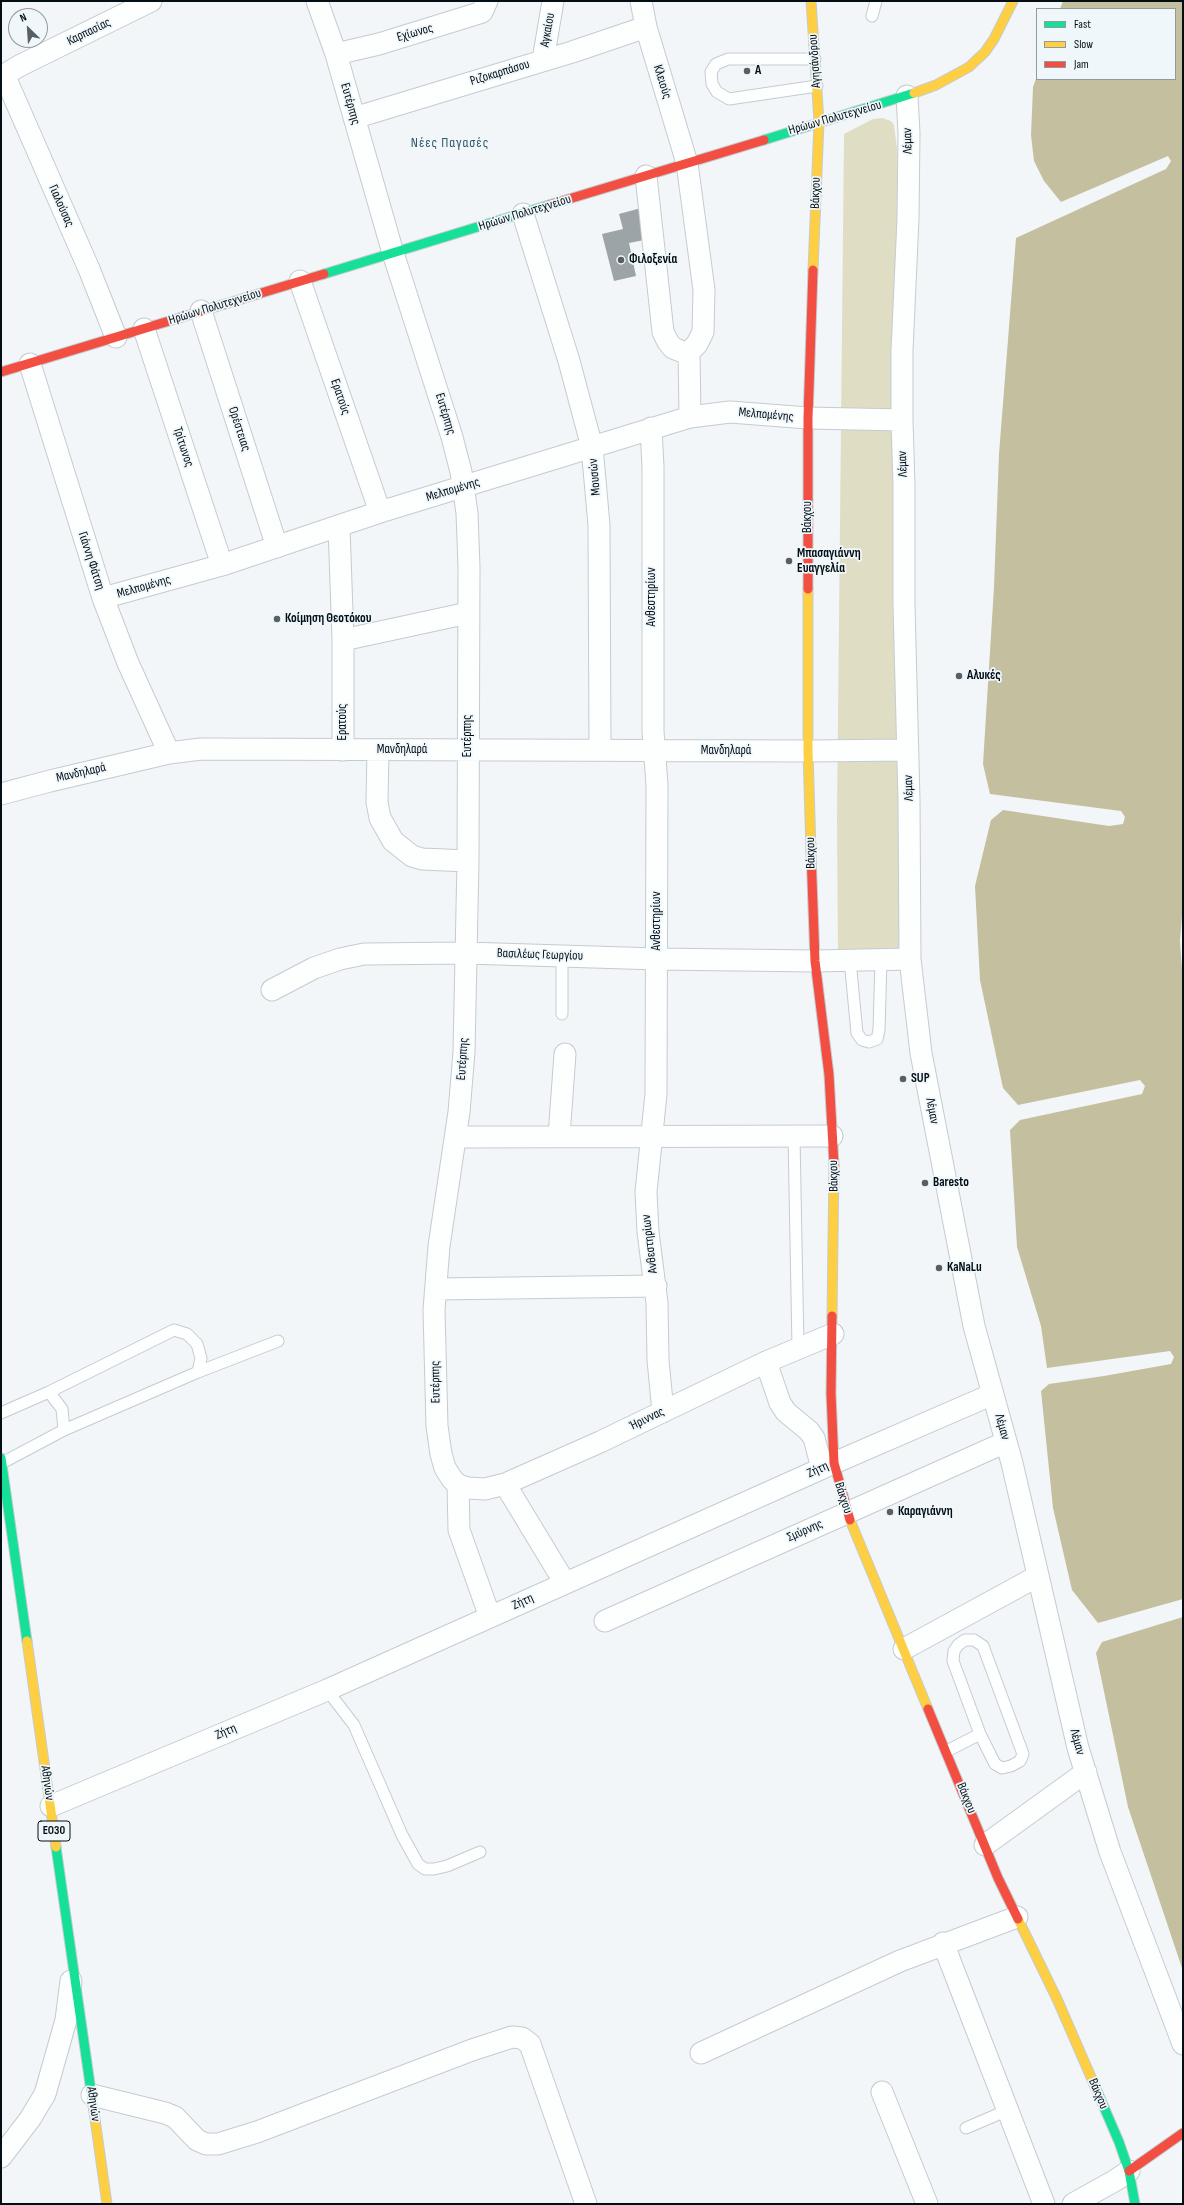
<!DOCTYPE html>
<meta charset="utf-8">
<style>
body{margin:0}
#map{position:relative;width:1184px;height:2205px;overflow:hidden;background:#f2f6f8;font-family:"Sofia Sans Condensed",sans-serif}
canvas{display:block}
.frame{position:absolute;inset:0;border:2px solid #030e15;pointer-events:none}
.legend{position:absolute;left:1036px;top:8px;width:140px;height:72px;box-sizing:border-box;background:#eff7fb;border:1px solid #919a9f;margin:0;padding:5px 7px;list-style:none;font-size:12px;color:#030e15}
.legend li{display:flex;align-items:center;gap:8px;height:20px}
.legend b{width:20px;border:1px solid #919a9f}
.north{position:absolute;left:8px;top:8px;width:40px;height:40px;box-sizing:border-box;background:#eff7fb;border:1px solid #919a9f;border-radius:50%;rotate:335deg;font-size:11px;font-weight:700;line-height:16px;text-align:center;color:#030e15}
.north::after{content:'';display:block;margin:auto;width:14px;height:18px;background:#575f64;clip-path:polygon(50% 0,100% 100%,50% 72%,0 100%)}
</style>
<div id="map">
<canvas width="1184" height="2205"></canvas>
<div class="frame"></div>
<ul class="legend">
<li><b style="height:5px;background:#16e098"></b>Fast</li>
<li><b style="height:5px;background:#ffcf43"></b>Slow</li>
<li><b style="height:5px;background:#f24e42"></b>Jam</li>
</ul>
<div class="north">N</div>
</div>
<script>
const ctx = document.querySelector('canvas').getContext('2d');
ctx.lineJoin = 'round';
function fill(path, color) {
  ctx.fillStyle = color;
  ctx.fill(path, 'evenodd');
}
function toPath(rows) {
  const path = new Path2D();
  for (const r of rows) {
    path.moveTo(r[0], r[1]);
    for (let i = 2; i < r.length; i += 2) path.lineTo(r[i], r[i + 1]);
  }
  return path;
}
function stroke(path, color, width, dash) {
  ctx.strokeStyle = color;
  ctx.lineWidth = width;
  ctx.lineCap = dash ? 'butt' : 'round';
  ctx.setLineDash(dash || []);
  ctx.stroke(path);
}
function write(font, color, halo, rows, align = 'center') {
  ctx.font = font + ' "Sofia Sans Condensed",sans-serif';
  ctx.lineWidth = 3.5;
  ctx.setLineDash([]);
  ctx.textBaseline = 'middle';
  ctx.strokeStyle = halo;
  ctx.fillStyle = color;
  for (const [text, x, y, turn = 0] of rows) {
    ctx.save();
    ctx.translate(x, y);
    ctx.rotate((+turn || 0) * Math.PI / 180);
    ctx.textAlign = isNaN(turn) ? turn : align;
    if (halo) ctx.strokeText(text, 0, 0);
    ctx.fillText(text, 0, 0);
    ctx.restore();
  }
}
fill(toPath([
 [882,118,891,121,894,125,897,149,905,955,838,955,837,817,844,134,873,119]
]), '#e0ddc5');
fill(toPath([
 [1063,1,1183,1,1183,1599,1098,1623,1072,1590,1053,1508,1041,1391,1049,1384,1104,1376,1171,1364,1174,1357,1170,1351,1047,1368,1041,1326,1017,1247,1010,1130,1020,1120,1142,1094,1145,1086,1140,1080,1018,1105,1003,1088,980,980,975,886,991,820,1003,810,1109,826,1123,824,1125,817,1121,811,990,794,983,764,994,587,999,454,1016,238,1166,169,1171,161,1168,156,1061,202,1044,181,1034,161,1031,135,1033,87,1037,76,1037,79,1175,79,1175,9,1060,9],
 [1183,1617,1183,1971,1128,1807,1096,1653,1102,1642]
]), '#c4bf9f');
fill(toPath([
 [1183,904,1183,983,1180,941]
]), '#f2f6f8');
fill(toPath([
 [641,208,649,239,629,243,636,276,614,281,602,234,623,229,619,214]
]), '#9ca4a8');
const lane = toPath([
 [872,16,876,1],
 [815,59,728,59,716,64,711,72,712,84,717,92,729,99,817,86],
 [850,960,857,1033,862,1040,869,1042,877,1039,879,1030,881,960],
 [562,1014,562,956],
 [794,1136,798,1348],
 [49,1392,62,1409,64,1430],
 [1,1413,49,1392,174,1330,187,1334,197,1344,201,1358,198,1372],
 [2,1463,64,1430,198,1372,278,1341],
 [965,1640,974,1640,983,1646,1023,1754,1020,1761,1011,1766,1002,1768,995,1764,980,1734,953,1661,954,1651,958,1645,965,1640],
 [327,1690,354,1725,402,1835,418,1864,425,1869,434,1869,447,1866,480,1852],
 [947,1751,980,1734],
 [966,2128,1008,2110]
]);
const street = toPath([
 [317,1,336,54,393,253,452,437,461,472,467,513,469,567,468,861,464,1052,459,1112,439,1246,434,1310,437,1426,441,1454,445,1468,452,1479,458,1485,468,1488,485,1489,505,1484,600,1442,766,1362,833,1334],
 [641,1,646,27,687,163,704,290,703,332,697,344,689,352,683,352,673,348,668,342,663,332,646,176],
 [336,54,379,44,476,14,482,12,487,1],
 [543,60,553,1],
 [907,96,909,133,908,219,902,351,902,420,904,486,904,605,909,800,910,959,921,1053,974,1326,1012,1463,1078,1748,1110,1852,1183,2044],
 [354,118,572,52,646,27],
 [523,214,569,361,592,447,599,525,600,750],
 [300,281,380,512],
 [201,311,277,547],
 [144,329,222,565],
 [116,337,89,269,6,79,9,72,19,66,151,1],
 [689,352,690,417],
 [30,364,103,598,128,663,169,753],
 [651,428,653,467,653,731,657,785,656,1094,646,1192,648,1232,657,1303,658,1360,663,1412],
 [339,527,343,640,343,750],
 [103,598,222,565,380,512,690,417,730,412,808,418,902,420],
 [343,640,468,613],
 [378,750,377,802,380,818,393,841,412,856,422,859,468,861],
 [1,794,50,781,169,753,201,749,808,751,907,750],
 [272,990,314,968,340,959,364,954,466,953,657,959,815,961,910,959],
 [559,1136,565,1054],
 [456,1137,832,1136],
 [436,1289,656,1286],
 [766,1362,780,1403,786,1412,809,1431,814,1438,822,1468],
 [505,1484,565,1583],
 [458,1485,459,1530,490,1617],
 [605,1621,1006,1442],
 [904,1649,1038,1576],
 [51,1806,327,1690,834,1463,993,1394],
 [985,1845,1086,1772],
 [943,1943,1044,2204],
 [701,2053,900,1961,1017,1917],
 [882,2092,927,2204],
 [92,2095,165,2113,175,2117,197,2140,206,2144,218,2144,257,2132,472,2050,512,2037,522,2038,530,2044,586,2204],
 [1,2157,30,2119,45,2094,66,2020,71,1981],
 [1073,2204,1116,2180,1129,2171]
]);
const fast = toPath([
 [764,140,914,93],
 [324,274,549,205],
 [1,1458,27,1641],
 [56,1847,93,2105],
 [1094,2084,1119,2142,1129,2171,1135,2204]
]);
const slow = toPath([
 [811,1,819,122,813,270],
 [914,93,936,85,969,67,985,52,994,39,1013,1],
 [808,589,808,751,811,852],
 [832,1316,834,1165],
 [850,1520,928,1709],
 [27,1641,56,1847],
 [1018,1919,1057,1999,1094,2084],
 [93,2105,107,2204]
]);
const jam = toPath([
 [549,205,764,140],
 [1,372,324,274],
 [808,589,808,418,813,270],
 [811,852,815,961,829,1075,834,1165],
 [832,1316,831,1394,834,1463,850,1520],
 [928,1709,998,1878,1018,1919],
 [1129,2171,1183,2133]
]);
stroke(lane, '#c3ccd1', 13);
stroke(street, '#c3ccd1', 23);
stroke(fast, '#c3ccd1', 11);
stroke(slow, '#c3ccd1', 11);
stroke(jam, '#c3ccd1', 11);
stroke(lane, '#fdfefe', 11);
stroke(street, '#fdfefe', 21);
stroke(fast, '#16e098', 9);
stroke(slow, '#ffcf43', 9);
stroke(jam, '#f24e42', 9);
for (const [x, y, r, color] of [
 [747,71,4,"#575f64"],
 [621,260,4,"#575f64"],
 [789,561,4,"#575f64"],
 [277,619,4,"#575f64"],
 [959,676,4,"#575f64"],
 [903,1079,4,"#575f64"],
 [925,1183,4,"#575f64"],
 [939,1268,4,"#575f64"],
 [890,1512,4,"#575f64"]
]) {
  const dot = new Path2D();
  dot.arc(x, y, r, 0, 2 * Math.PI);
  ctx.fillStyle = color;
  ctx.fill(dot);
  stroke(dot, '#eff7fb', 1.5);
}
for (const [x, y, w] of [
 [54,1831,32]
]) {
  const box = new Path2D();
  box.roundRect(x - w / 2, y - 10, w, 20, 3);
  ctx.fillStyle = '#eff7fb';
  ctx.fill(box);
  stroke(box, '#030e15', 1);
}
write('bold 12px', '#030e15', null, [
 ["ΕΟ30",54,1831]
]);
write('13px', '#030e15', '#eff7fb', [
 ["Αγκαίου",548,30,-80],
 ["Καρπασίας",89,32,-26],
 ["Εχίωνος",415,33,-16],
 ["Αγησάνδρου",815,61,-94],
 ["Ριζοκαρπάσου",500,73,-17],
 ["Κλειούς",662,82,73],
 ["Ευτέρπης",350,104,74],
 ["Ηρώων Πολυτεχνείου",835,118,-16],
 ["Λέμαν",908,141,-91],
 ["Βάκχου",816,193,-88],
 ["Γιαλούσας",61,206,66],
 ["Ηρώων Πολυτεχνείου",525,213,-17],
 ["Ηρώων Πολυτεχνείου",215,307,-17],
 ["Ερατούς",340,397,71],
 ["Ευτέρπης",445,414,73],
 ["Μελπομένης",766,415,5],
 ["Ορέστειας",239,429,72],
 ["Τρίτωνος",183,447,72],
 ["Λέμαν",903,464,-92],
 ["Μουσών",595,477,-95],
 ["Μελπομένης",453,490,-17],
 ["Βάκχου",808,517,-90],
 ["Γιάννη Φάτση",91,561,72],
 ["Μελπομένης",144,587,-16],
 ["Ανθεστηρίων",652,597,-90],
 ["Ερατούς",343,722,-90],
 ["Ευτέρπης",468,736,-90],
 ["Μανδηλαρά",402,750],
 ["Μανδηλαρά",726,751],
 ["Μανδηλαρά",81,773,-13],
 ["Λέμαν",909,788,-92],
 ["Βάκχου",811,853,-91],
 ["Ανθεστηρίων",657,921,-90],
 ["Βασιλέως Γεωργίου",540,955,2],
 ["Ευτέρπης",463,1059,-86],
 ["Λέμαν",932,1111,79],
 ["Βάκχου",834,1176,-91],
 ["Ανθεστηρίων",650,1244,-97],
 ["Ευτέρπης",436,1382,-91],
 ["Ήριννας",647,1419,-26],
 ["Λέμαν",1002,1427,74],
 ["Ζήτη",818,1470,-24],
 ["Βάκχου",843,1498,72],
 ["Σμύρνης",805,1531,-24],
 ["Ζήτη",523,1602,-24],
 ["Ζήτη",226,1732,-23],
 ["Λέμαν",1077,1742,75],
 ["Αθηνών",47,1783,82],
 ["Βάκχου",966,1798,68],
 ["Βάκχου",1098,2094,67],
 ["Αθηνών",93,2104,82]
]);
write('bold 13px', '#030e15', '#eff7fb', [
 ["Α",755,71],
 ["Φιλοξενία",629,260],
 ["Μπασαγιάννη",797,554],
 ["Ευαγγελία",797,569],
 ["Κοίμηση Θεοτόκου",285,619],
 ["Αλυκές",967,676],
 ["SUP",911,1079],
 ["Baresto",933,1183],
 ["KaNaLu",947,1268],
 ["Καραγιάννη",898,1512]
], 'left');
ctx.letterSpacing = '1px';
write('14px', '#355668', '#eff7fb', [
 ["Νέες Παγασές",450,143]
]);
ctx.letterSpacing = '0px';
</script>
